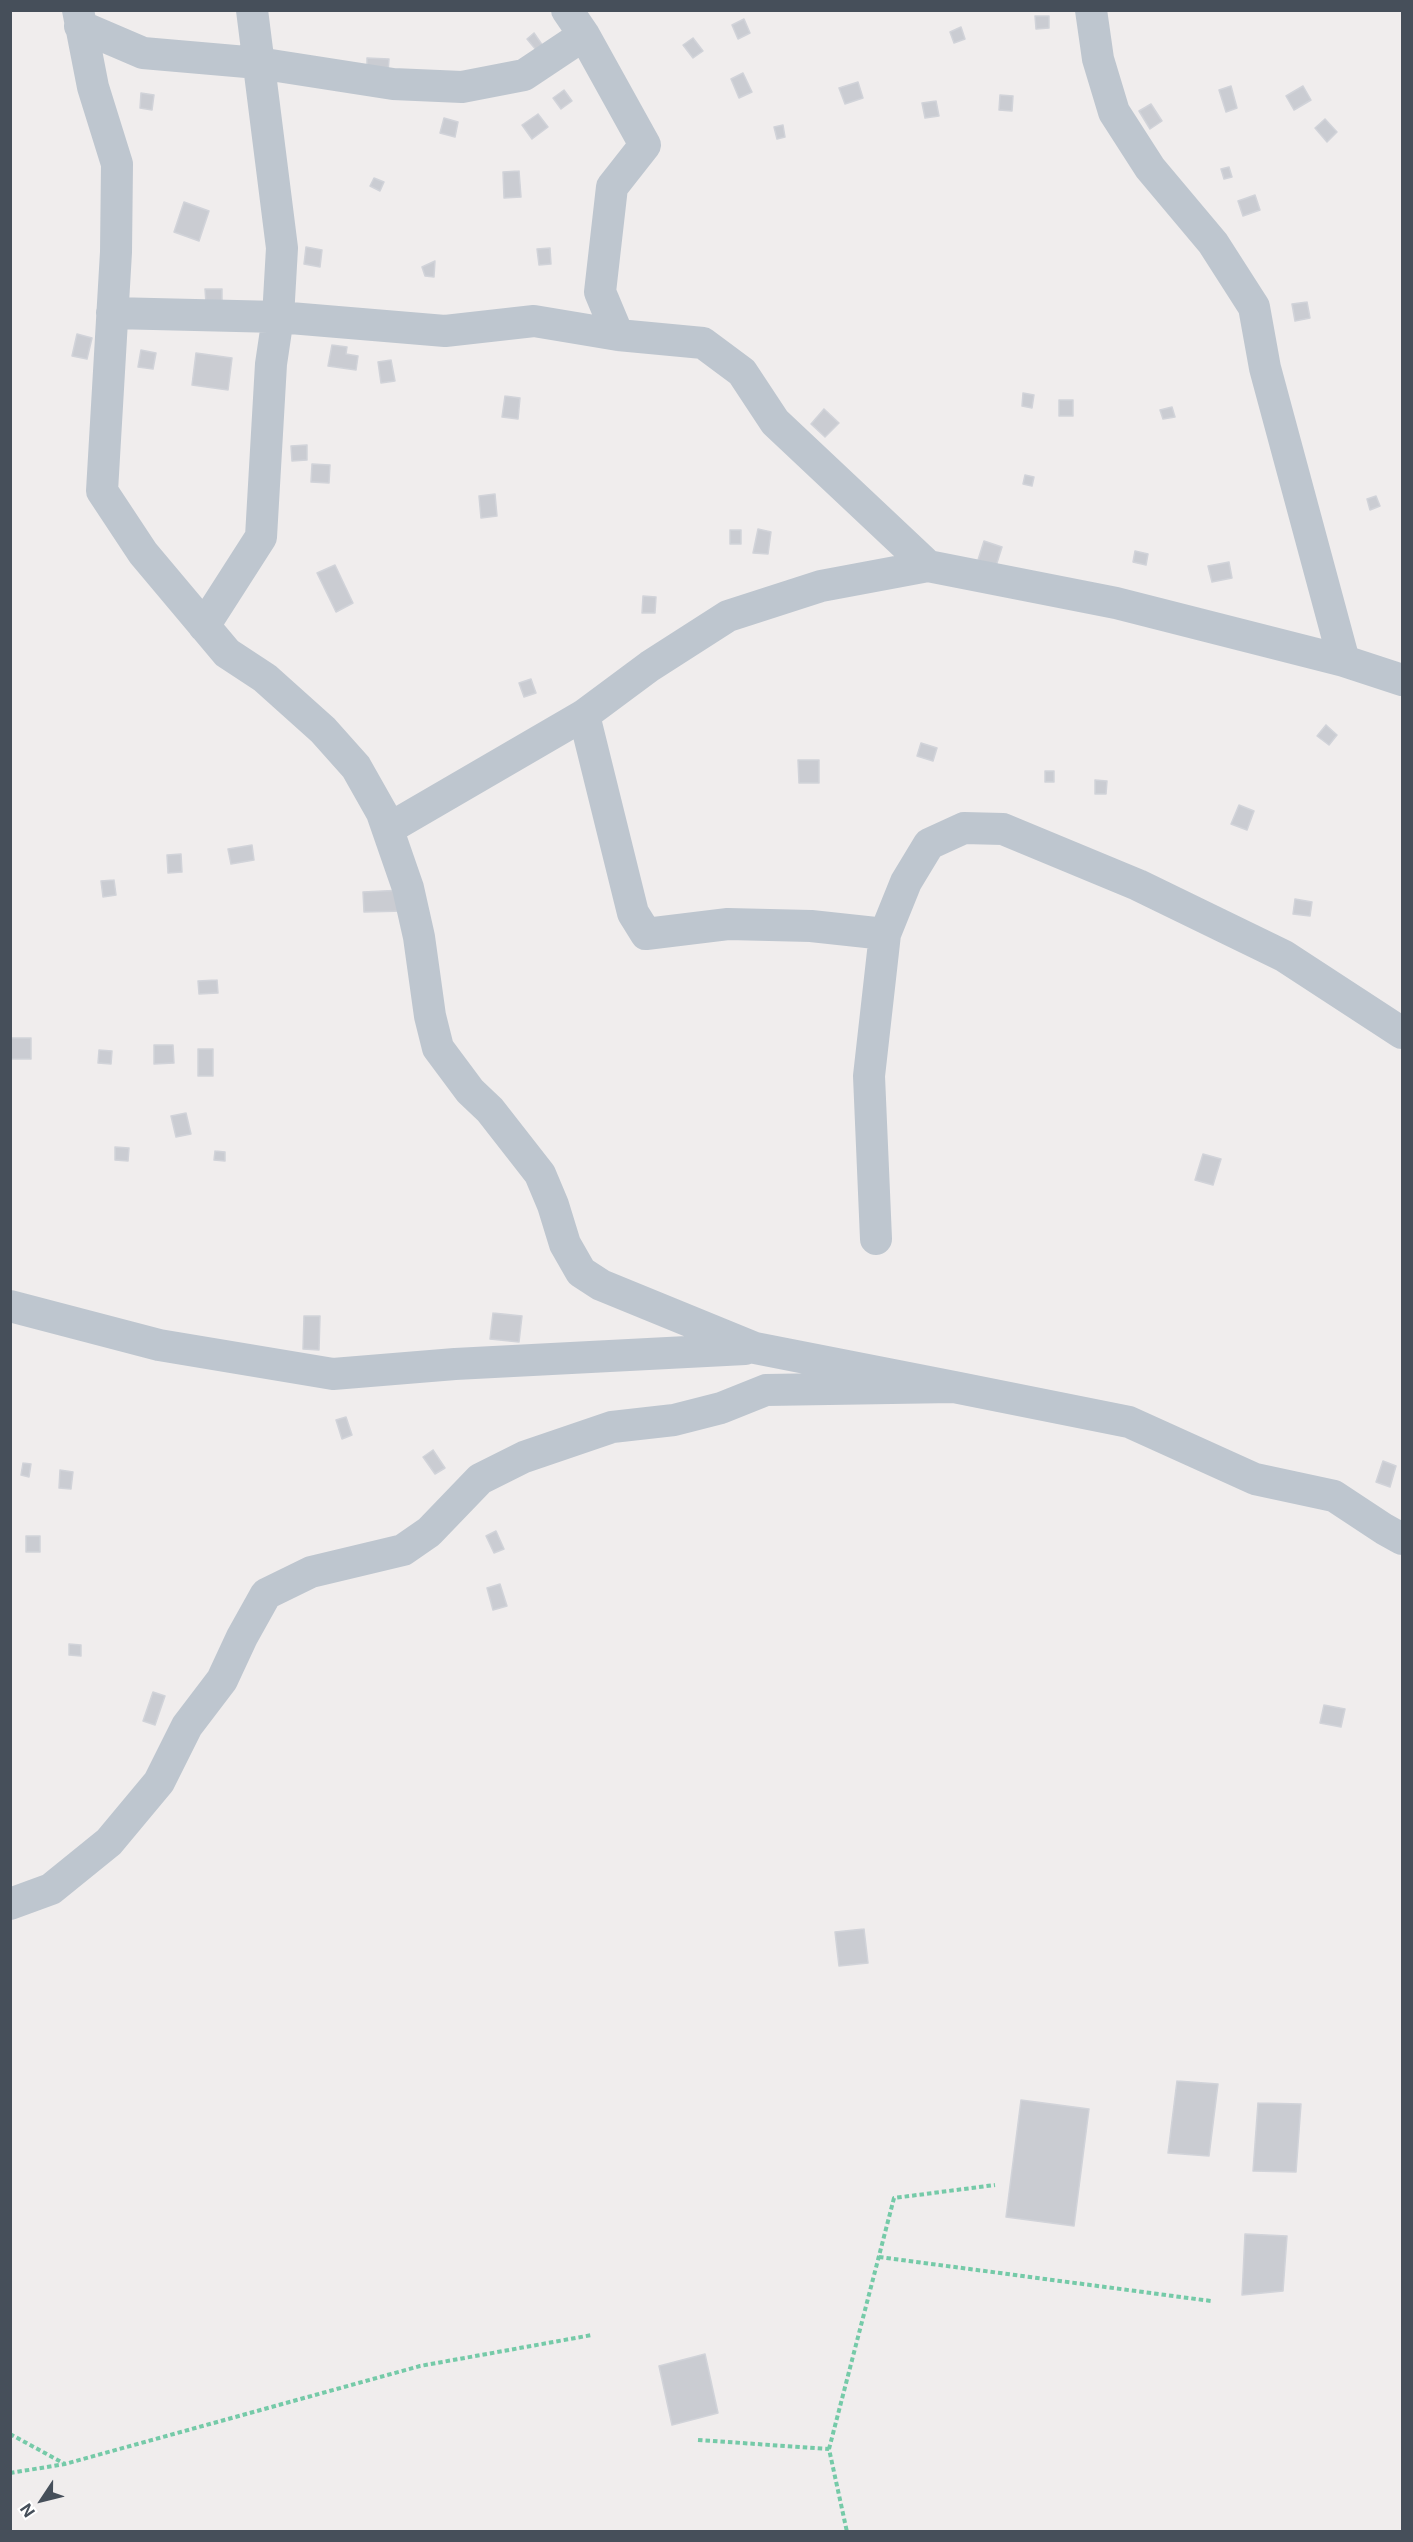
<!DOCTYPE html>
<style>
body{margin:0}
#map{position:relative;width:1413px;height:2542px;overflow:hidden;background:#f0eded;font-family:Inter,sans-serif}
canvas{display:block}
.frame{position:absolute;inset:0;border:12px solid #464f5a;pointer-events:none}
.north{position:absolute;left:12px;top:2470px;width:60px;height:60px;-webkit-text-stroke:4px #fff;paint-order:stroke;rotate:235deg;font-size:16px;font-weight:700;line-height:24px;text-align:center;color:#464f5a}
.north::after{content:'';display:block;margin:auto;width:21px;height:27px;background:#464f5a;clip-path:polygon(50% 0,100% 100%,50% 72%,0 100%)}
</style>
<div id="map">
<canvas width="1413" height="2542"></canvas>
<div class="frame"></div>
<div class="north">N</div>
</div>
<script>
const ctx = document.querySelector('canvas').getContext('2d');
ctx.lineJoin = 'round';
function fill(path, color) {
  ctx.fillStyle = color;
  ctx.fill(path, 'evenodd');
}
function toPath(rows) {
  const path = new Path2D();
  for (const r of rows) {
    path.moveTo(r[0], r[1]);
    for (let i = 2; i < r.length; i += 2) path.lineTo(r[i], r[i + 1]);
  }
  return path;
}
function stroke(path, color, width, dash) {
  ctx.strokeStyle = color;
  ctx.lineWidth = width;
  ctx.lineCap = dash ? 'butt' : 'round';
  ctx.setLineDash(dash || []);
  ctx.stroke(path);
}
const building = toPath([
 [1035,16,1049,16,1049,28,1036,29,1035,16],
 [744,19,750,33,738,39,732,25,744,19],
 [961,27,965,39,954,43,950,32,961,27],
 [534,33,543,46,537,51,527,39,534,33],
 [693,38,703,51,693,58,683,45,693,38],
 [367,58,389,59,388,72,367,71,367,58],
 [743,73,752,92,739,98,731,79,743,73],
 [858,82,863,98,845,104,839,88,858,82],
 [1231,86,1237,108,1226,112,1219,90,1231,86],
 [1303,86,1311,100,1294,110,1286,96,1303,86],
 [564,90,572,101,561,109,553,98,564,90],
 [141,93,154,95,152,110,140,108,141,93],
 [1000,95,1013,96,1012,111,999,110,1000,95],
 [936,101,939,116,925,118,922,103,936,101],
 [1151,104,1162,121,1150,129,1139,111,1151,104],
 [538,114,548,127,532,139,522,125,538,114],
 [444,118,458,122,455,137,440,133,444,118],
 [1325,119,1337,132,1327,142,1315,128,1325,119],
 [783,125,785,137,777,139,774,127,783,125],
 [1229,167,1232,177,1224,179,1221,169,1229,167],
 [519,171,521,197,504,198,503,172,519,171],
 [374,178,384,182,380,191,370,186,374,178],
 [1255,195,1260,210,1243,216,1238,201,1255,195],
 [184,202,209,211,199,241,174,232,184,202],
 [306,247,322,250,320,267,304,264,306,247],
 [550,248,551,264,539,265,537,249,550,248],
 [435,261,434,277,425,276,422,267,435,261],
 [205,289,222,289,222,303,206,303,205,289],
 [1307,302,1310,318,1295,321,1292,304,1307,302],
 [77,334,92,338,87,359,72,356,77,334],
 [332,345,347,347,346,354,358,356,356,370,328,366,332,345],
 [141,350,156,353,153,369,138,367,141,350],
 [196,353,232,358,228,390,192,385,196,353],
 [391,360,395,381,381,383,378,362,391,360],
 [1023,393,1034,395,1032,408,1022,406,1023,393],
 [505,396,520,398,518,419,502,417,505,396],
 [1059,400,1073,400,1073,416,1059,416,1059,400],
 [1172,407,1175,417,1163,419,1160,410,1172,407],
 [824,409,839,423,825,437,811,424,824,409],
 [307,445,307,460,292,461,291,446,307,445],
 [312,464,330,465,329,483,311,482,312,464],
 [1025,475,1034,477,1032,486,1023,484,1025,475],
 [495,494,497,516,481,518,479,496,495,494],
 [1376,496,1380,506,1370,510,1367,499,1376,496],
 [758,529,771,532,768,554,753,553,758,529],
 [730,530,741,530,741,544,730,544,730,530],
 [984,541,1002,547,996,566,978,560,984,541],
 [1135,551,1148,554,1146,565,1133,562,1135,551],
 [1229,562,1232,578,1212,582,1208,566,1229,562],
 [335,565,353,603,336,612,317,573,335,565],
 [643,596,656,597,655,613,642,613,643,596],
 [531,679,536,693,524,697,519,683,531,679],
 [1326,725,1337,735,1329,745,1317,736,1326,725],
 [921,743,937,748,933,761,917,756,921,743],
 [798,760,819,760,819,783,799,783,798,760],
 [1045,771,1054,771,1054,782,1045,782,1045,771],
 [1095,780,1107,781,1106,794,1095,794,1095,780],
 [1239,805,1254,811,1247,830,1231,824,1239,805],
 [252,845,254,860,231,864,228,849,252,845],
 [181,854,182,872,168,873,167,855,181,854],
 [114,880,116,895,103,897,101,881,114,880],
 [403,890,404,911,364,912,363,892,403,890],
 [1295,899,1312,902,1310,916,1293,914,1295,899],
 [217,980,218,993,199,994,198,981,217,980],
 [10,1038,31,1038,31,1059,10,1059,10,1038],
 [154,1045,173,1045,174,1063,154,1064,154,1045],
 [198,1049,213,1049,213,1076,198,1076,198,1049],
 [99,1050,112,1051,111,1064,98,1063,99,1050],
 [186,1113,191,1134,176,1137,171,1116,186,1113],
 [115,1147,129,1148,128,1161,115,1160,115,1147],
 [215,1151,225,1152,225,1161,214,1160,215,1151],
 [1203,1154,1221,1159,1213,1185,1195,1180,1203,1154],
 [493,1313,522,1316,519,1342,490,1339,493,1313],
 [304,1316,320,1316,319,1350,303,1349,304,1316],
 [346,1417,352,1435,342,1439,336,1420,346,1417],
 [433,1450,445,1468,435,1474,423,1457,433,1450],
 [1383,1461,1396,1466,1390,1487,1376,1482,1383,1461],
 [23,1463,31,1464,29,1477,21,1475,23,1463],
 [60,1470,73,1472,71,1489,59,1488,60,1470],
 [496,1531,504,1549,494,1553,486,1536,496,1531],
 [26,1536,40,1536,40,1552,26,1552,26,1536],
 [500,1584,507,1606,493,1610,487,1588,500,1584],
 [69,1644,81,1645,81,1656,69,1655,69,1644],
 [153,1692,165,1696,155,1725,143,1721,153,1692],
 [1324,1705,1345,1709,1341,1727,1320,1723,1324,1705],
 [864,1929,868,1963,839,1966,835,1932,864,1929],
 [1177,2081,1218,2084,1209,2156,1168,2153,1177,2081],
 [1021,2100,1089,2109,1074,2226,1006,2217,1021,2100],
 [1258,2103,1301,2104,1296,2172,1253,2171,1258,2103],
 [1245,2234,1287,2236,1283,2291,1242,2295,1245,2234],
 [705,2354,718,2413,672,2425,659,2366,705,2354]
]);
fill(building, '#caccd2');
stroke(building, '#d1d3d9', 1.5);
stroke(toPath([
 [879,2257,1211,2301],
 [10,2434,65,2464],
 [698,2440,829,2449,847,2532],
 [829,2449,894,2198,995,2185],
 [10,2473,65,2464,420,2366,592,2335]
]), '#75caa8', 4, [4.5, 3]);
stroke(toPath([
 [78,10,93,87,117,164,116,252,102,491,143,553,227,653,265,678,323,730,356,767,382,813,408,888,419,937,430,1016,438,1048,470,1091,490,1110,540,1174,553,1205,565,1244,581,1272,601,1285,755,1348,954,1387],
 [567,10,584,35,645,145,612,187,600,292,618,335],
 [1091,10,1098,59,1114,112,1150,168,1213,243,1254,307,1265,368,1344,661],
 [80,26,143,53,258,63,393,84,462,87,524,75,584,35],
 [112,313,278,317,445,331,534,321,618,335,703,343,742,372,775,422,928,566,1116,603,1344,661,1402,680],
 [204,626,261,537,271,364,278,317,282,248,252,10],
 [584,715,633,913,646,934,728,924,811,926,885,934],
 [388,829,584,715,650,666,728,616,821,586,928,566],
 [876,1239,869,1076,885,934,906,882,929,844,964,828,1003,829,1138,885,1284,956,1402,1033],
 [10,1306,159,1345,333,1374,455,1364,745,1349],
 [10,1904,51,1889,109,1842,159,1782,187,1726,222,1680,242,1637,266,1594,311,1572,403,1550,429,1532,480,1479,524,1457,612,1427,674,1420,721,1408,766,1390,954,1387,1129,1422,1255,1479,1334,1496,1384,1529,1402,1539]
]), '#bec6cf', 32);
</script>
